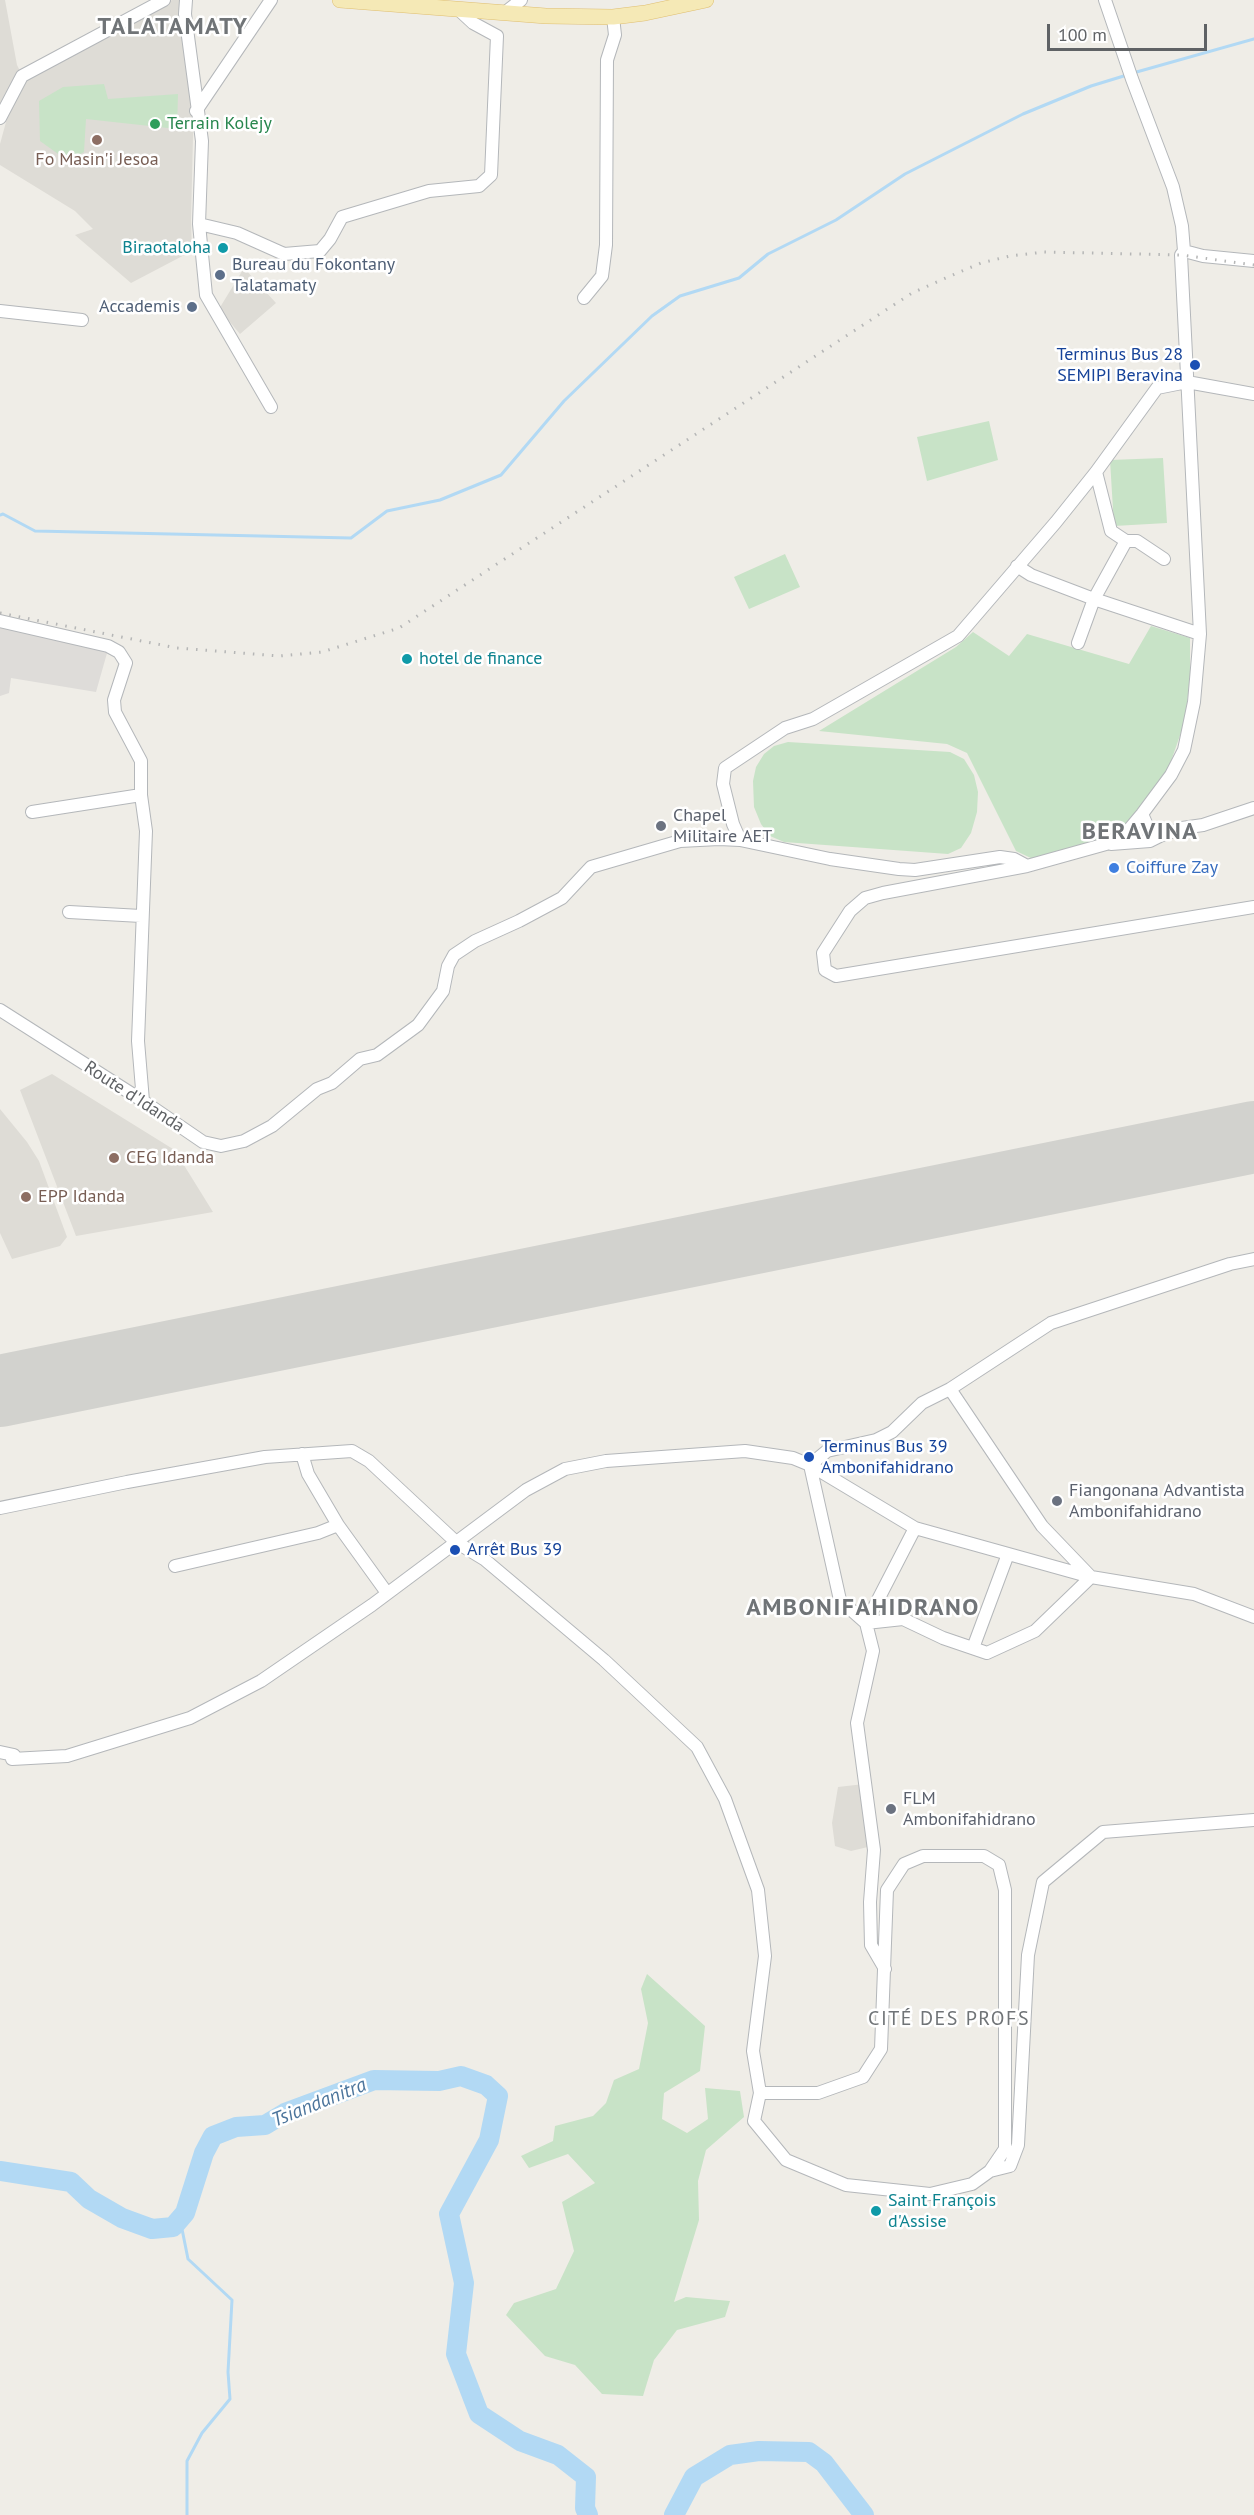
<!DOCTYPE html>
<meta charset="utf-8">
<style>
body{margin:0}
#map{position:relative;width:1254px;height:2515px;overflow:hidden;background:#efede7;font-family:"PT Sans",sans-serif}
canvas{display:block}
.scale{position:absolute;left:1047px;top:24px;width:160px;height:27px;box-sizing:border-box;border:3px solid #5f6265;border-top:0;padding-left:8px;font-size:18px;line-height:21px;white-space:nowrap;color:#5f6265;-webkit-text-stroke:4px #fff;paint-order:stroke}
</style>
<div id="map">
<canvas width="1254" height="2515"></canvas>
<div class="scale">100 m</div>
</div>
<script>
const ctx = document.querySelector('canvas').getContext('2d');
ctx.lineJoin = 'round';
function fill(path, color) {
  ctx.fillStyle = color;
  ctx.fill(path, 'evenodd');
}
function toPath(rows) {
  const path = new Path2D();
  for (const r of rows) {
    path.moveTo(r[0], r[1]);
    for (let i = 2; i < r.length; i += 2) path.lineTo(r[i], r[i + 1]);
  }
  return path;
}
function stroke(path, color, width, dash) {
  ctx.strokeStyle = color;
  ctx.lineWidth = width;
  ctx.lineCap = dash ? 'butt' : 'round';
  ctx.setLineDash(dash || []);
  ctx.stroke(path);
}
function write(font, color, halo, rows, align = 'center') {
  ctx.font = font + ' "PT Sans",sans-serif';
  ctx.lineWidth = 5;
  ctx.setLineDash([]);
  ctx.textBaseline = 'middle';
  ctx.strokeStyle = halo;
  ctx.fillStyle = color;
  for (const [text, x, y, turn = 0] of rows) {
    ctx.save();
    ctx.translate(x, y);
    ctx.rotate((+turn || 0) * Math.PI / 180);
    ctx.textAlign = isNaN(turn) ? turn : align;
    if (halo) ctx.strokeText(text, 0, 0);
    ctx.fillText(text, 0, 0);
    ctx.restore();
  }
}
fill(toPath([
 [0,623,109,646,96,692,11,678,9,693,0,696]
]), '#dedcd9');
fill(toPath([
 [0,0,5,0,17,65,21,73,0,110],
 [172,0,183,0,194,95,191,220,192,251,131,283,75,235,93,229,75,211,0,165,0,144,9,111,27,78],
 [244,268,276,303,240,334,219,309],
 [52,1074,181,1154,182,1162,213,1212,76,1236,20,1090],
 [0,1109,27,1142,39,1161,67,1237,60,1246,12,1259,0,1233],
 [864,1784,872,1846,851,1851,835,1846,832,1823,838,1787]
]), '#dedcd6');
fill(toPath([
 [104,84,108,99,178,94,177,129,86,119,84,152,68,161,40,141,39,101,63,87],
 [989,421,998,460,927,481,917,437],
 [1163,458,1167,523,1114,526,1110,460],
 [785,554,800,587,749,609,734,577],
 [1151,626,1190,638,1190,676,1185,721,1170,764,1150,801,1122,829,1095,846,1035,860,1016,851,967,753,947,744,819,731,956,647,973,632,1009,656,1027,634,1129,664],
 [788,742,950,752,964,759,974,775,978,792,977,812,971,833,961,848,948,854,784,842,770,836,761,824,754,807,753,781,756,767,764,754,774,746],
 [647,1974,705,2026,700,2071,664,2093,662,2119,687,2133,708,2119,705,2088,740,2091,744,2117,706,2150,698,2181,699,2220,674,2302,686,2297,730,2301,725,2317,677,2330,654,2360,643,2396,602,2394,575,2365,545,2356,506,2315,514,2303,556,2289,574,2251,562,2202,595,2183,568,2154,529,2168,521,2156,553,2141,555,2126,593,2116,606,2103,614,2080,639,2069,648,2023,641,1989]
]), '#c8e3c7');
stroke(toPath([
 [1133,73,1254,39],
 [0,515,3,514,35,531,351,538,387,511,440,500,501,475,564,401,652,316,680,296,739,278,768,254,836,220,905,174,1023,114,1091,86,1127,75],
 [180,2219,188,2259,232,2300,228,2372,230,2399,202,2433,187,2461,187,2515]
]), '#b2d9f4', 3);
stroke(toPath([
 [0,2171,71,2182,89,2199,122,2218,152,2229,173,2227,185,2213,204,2153,213,2136,236,2127,265,2125,285,2113,374,2080,439,2081,461,2076,486,2085,498,2096,489,2140,449,2214,464,2283,456,2354,479,2414,520,2441,558,2455,586,2477,585,2508,588,2515],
 [674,2515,694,2477,730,2455,759,2451,809,2452,824,2463,864,2515]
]), '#b2d9f4', 20);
stroke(toPath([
 [0,1391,1254,1137]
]), '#d2d2ce', 72);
const minor = toPath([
 [186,0,185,14,202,141,199,224,206,295,271,407],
 [1105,0,1132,79,1173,187,1182,226,1184,251,1181,255,1200,634,1194,702,1184,750,1171,775,1142,814,1126,833,1106,844,1027,866,883,893,865,898,850,911,823,953,825,970,836,976,1254,907],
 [507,11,521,0],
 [196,111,271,0],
 [0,118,22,76,164,0],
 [199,224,237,233,284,254,320,251,330,239,342,217,429,191,479,186,491,175,497,36,473,23,458,9],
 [1184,251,1203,256,1254,261],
 [584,298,602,276,606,245,607,60,615,35,613,17],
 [0,311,82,320],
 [1096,472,1111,531,1126,541,1137,541,1164,559],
 [1017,566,1031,575,1094,599,1200,634],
 [0,621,108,646,119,652,126,663,114,700,115,712,141,761,141,795,146,831,138,1041,143,1101],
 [1078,643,1094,599,1126,541],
 [32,812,141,795],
 [1142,814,1149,830,1160,836,1182,828,1203,825,1254,808],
 [740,840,733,824,723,784,725,768,785,728,813,719,958,636,1056,522,1096,472,1157,388,1187,382,1254,394],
 [1111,844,1150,841,1160,836],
 [69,912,141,916],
 [0,1010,143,1101,203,1142,221,1146,244,1141,272,1126,317,1089,332,1083,360,1059,377,1055,418,1025,443,991,448,966,454,955,475,941,519,921,562,898,591,867,680,841,719,839,740,840,830,859,899,869,915,870,1000,857,1014,859,1027,866],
 [950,1389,1042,1526,1090,1576],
 [302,1454,308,1474,338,1525,387,1593],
 [810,1465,840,1600,866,1623,873,1651,857,1723,874,1850,870,1902,871,1945,885,1969],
 [810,1465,827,1451,876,1440,892,1432,922,1403,950,1389,1051,1323,1230,1264,1254,1259],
 [0,1508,127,1482,265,1457,352,1451,369,1461,456,1542,484,1559,604,1660,697,1747,725,1799,758,1890,765,1956,753,2051,760,2093,754,2121,786,2160,846,2185,930,2194,972,2184,990,2171,1010,2166,1018,2145,1028,1955,1043,1882,1103,1832,1254,1820],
 [175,1566,318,1533,338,1525],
 [866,1623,903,1619,943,1638,987,1653,1035,1631,1091,1577],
 [866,1623,915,1528],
 [973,1648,1008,1554],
 [0,1752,14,1755,12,1759,67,1756,190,1718,261,1681,372,1605,526,1490,565,1469,606,1461,745,1451,793,1458,810,1465,915,1528,1091,1577,1194,1594,1254,1617],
 [760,2093,818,2093,863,2077,881,2049,887,1890,904,1864,923,1856,984,1856,999,1865,1005,1890,1005,2149,990,2171]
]);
const major = toPath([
 [340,0,546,16,613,17,645,13,706,0]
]);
stroke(minor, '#b4b7ba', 14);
stroke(major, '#dfbe70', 16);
stroke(minor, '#fff', 12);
stroke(major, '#f5e9b6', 15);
stroke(toPath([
 [0,613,177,648,279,656,322,652,399,628,912,293,948,277,981,263,1010,256,1044,252,1181,255,1254,265]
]), '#b5b6b6', 3, [1.5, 8]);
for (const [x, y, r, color] of [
 [155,124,6,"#2e9e5b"],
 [97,140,6,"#8d6e63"],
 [223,248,6,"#0f9aa8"],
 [220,275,6,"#5c6f8a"],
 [192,307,6,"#5c6f8a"],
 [1195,365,6,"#1a4fb4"],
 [407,659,6,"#0f9aa8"],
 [661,826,6,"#6b7280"],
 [1114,868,6,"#3f7fe0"],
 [114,1158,6,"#8d6e63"],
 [26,1197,6,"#8d6e63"],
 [809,1457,6,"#1a4fb4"],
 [1057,1501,6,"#6b7280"],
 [455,1550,6,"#1a4fb4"],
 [891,1809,6,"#6b7280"],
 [876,2211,6,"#0f9aa8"]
]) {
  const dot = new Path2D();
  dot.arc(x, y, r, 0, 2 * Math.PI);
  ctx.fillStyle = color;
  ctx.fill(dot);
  stroke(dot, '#fff', 2);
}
write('18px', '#27864d', '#fff', [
 ["Terrain Kolejy",167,124]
], 'left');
write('18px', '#785e54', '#fff', [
 ["Fo Masin'i Jesoa",97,160,"center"],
 ["CEG Idanda",126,1158],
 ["EPP Idanda",38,1197]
], 'left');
write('18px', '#0d838f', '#fff', [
 ["Biraotaloha",211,248,"right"],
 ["hotel de finance",419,659],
 ["Saint François",888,2201],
 ["d'Assise",888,2222]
], 'left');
write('18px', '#4e5e75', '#fff', [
 ["Bureau du Fokontany",232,265],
 ["Talatamaty",232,286],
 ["Accademis",180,307,"right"]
], 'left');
write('18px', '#164399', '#fff', [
 ["Terminus Bus 28",1183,355,"right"],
 ["SEMIPI Beravina",1183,376,"right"],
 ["Terminus Bus 39",821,1447],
 ["Ambonifahidrano",821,1468],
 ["Arrêt Bus 39",467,1550]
], 'left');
write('18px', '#5b616d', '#fff', [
 ["Chapel",673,816],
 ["Militaire AET",673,837],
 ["Fiangonana Advantista",1069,1491],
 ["Ambonifahidrano",1069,1512],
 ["FLM",903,1799],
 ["Ambonifahidrano",903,1820]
], 'left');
write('18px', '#366cbe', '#fff', [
 ["Coiffure Zay",1126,868]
], 'left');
write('18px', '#5f6265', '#fff', [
 ["Route d'Idanda",134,1097,33]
]);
ctx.letterSpacing = '1.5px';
write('20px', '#707477', '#fff', [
 ["CITÉ DES PROFS",949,2019]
]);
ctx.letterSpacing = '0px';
write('italic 20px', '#4c759c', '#fff', [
 ["Tsiandanitra",319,2103,-22]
]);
ctx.letterSpacing = '1.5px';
write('bold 24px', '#707477', '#fff', [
 ["TALATAMATY",173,27],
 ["BERAVINA",1140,832],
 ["AMBONIFAHIDRANO",863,1608]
]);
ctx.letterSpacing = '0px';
</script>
